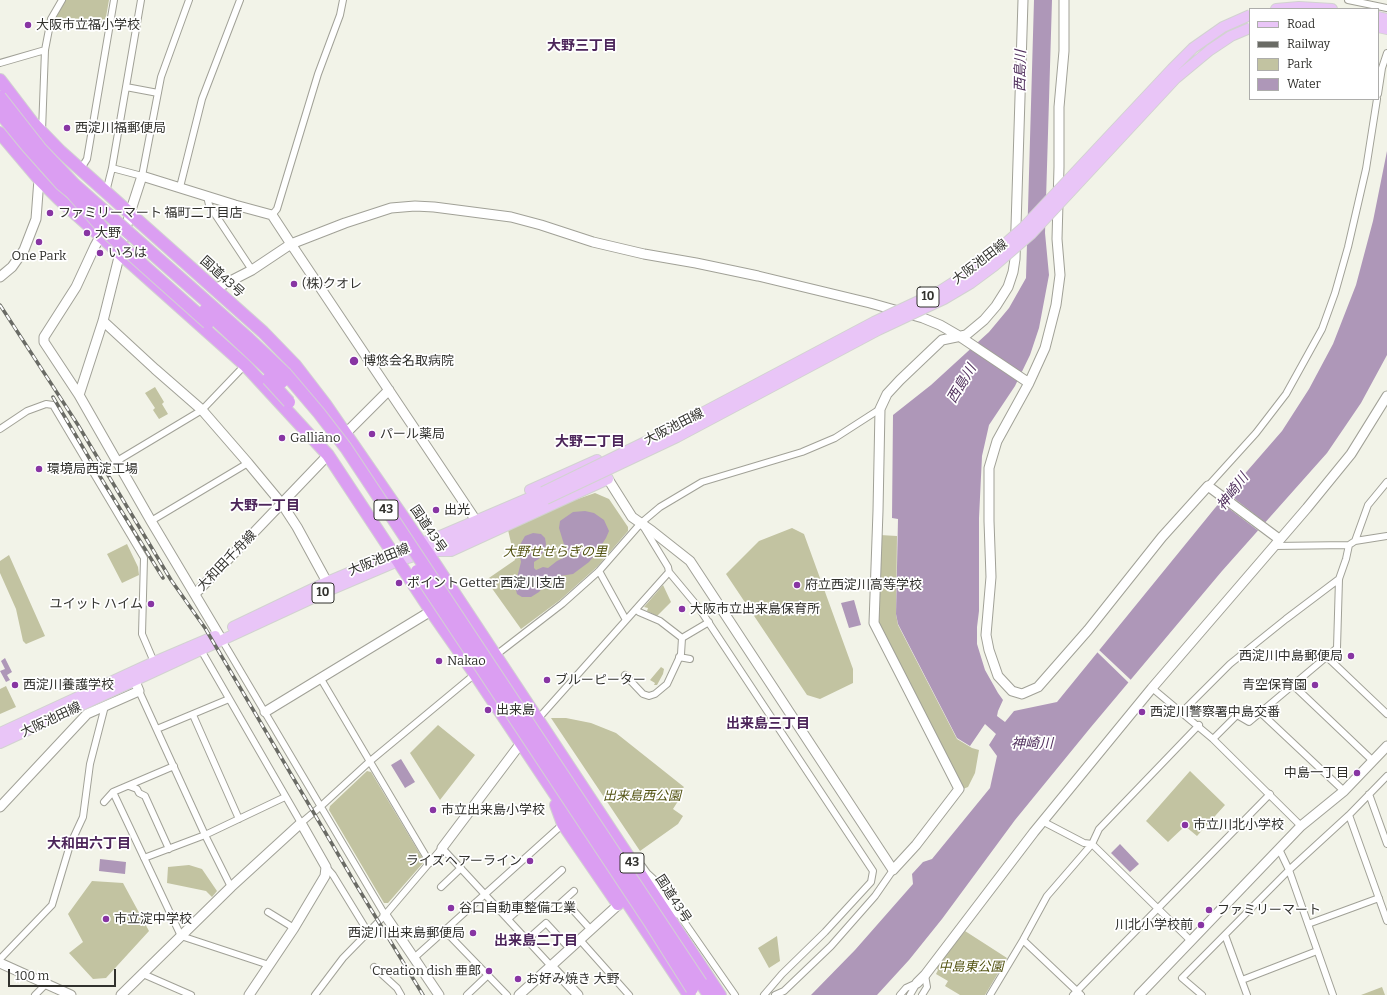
<!DOCTYPE html>
<meta charset="utf-8">
<style>
body{margin:0}
#map{position:relative;width:1387px;height:995px;overflow:hidden;background:#f2f3e8;font-family:Bitter,serif}
canvas{display:block}
.legend{position:absolute;left:1249px;top:8px;width:130px;height:92px;box-sizing:border-box;background:#fff;border:1px solid #adadab;margin:0;padding:5px 7px;list-style:none;font-size:12px;color:#31312d}
.legend li{display:flex;align-items:center;gap:8px;height:20px}
.legend b{width:20px;border:1px solid #adadab}
.scale{position:absolute;left:8px;top:969px;width:108px;height:18px;box-sizing:border-box;border:2px solid #31312d;border-top:0;padding-left:5px;font-size:12px;line-height:14px;white-space:nowrap;color:#31312d;-webkit-text-stroke:3px #fff;paint-order:stroke}
</style>
<div id="map">
<canvas width="1387" height="995"></canvas>
<ul class="legend">
<li><b style="height:5px;background:#e9c5f7"></b>Road</li>
<li><b style="height:5px;background:#6a6b65"></b>Railway</li>
<li><b style="height:11px;background:#c2c3a1"></b>Park</li>
<li><b style="height:11px;background:#ae97b8"></b>Water</li>
</ul>
<div class="scale">100 m</div>
</div>
<script>
const ctx = document.querySelector('canvas').getContext('2d');
ctx.lineJoin = 'round';
function fill(path, color) {
  ctx.fillStyle = color;
  ctx.fill(path, 'evenodd');
}
function toPath(rows) {
  const path = new Path2D();
  for (const r of rows) {
    path.moveTo(r[0], r[1]);
    for (let i = 2; i < r.length; i += 2) path.lineTo(r[i], r[i + 1]);
  }
  return path;
}
function stroke(path, color, width, dash) {
  ctx.strokeStyle = color;
  ctx.lineWidth = width;
  ctx.lineCap = dash ? 'butt' : 'round';
  ctx.setLineDash(dash || []);
  ctx.stroke(path);
}
function write(font, color, halo, rows, align = 'center') {
  ctx.font = font + ' Bitter,"Noto Sans JP",serif';
  ctx.lineWidth = 3.5;
  ctx.setLineDash([]);
  ctx.textBaseline = 'middle';
  ctx.strokeStyle = halo;
  ctx.fillStyle = color;
  for (const [text, x, y, turn = 0] of rows) {
    ctx.save();
    ctx.translate(x, y);
    ctx.rotate((+turn || 0) * Math.PI / 180);
    ctx.textAlign = isNaN(turn) ? turn : align;
    if (halo) ctx.strokeText(text, 0, 0);
    ctx.fillText(text, 0, 0);
    ctx.restore();
  }
}
fill(toPath([
 [64,0,109,0,104,28,55,19],
 [155,387,164,402,162,404,168,414,159,419,153,410,155,408,145,393],
 [595,493,609,499,628,527,628,531,597,567,560,600,521,629,486,580,515,560,508,530,569,502],
 [792,528,804,534,853,669,853,683,820,699,807,695,726,574,759,541],
 [880,535,897,536,896,614,898,625,957,739,972,748,979,750,975,773,968,787,963,789,878,622],
 [127,544,138,567,139,575,122,583,107,554],
 [9,555,45,636,26,644,23,641,16,609,0,573,0,561],
 [663,585,671,602,657,616,647,611,648,608,644,607],
 [661,667,664,669,663,674,657,685,654,685,655,683,650,680],
 [6,686,16,707,0,714,0,689],
 [551,718,566,718,591,723,616,733,684,787,677,796,680,798,673,809,683,816,678,824,640,851],
 [438,725,475,755,440,800,410,753],
 [367,771,371,772,423,859,423,863,388,903,384,903,329,810,330,806],
 [1190,771,1225,805,1197,836,1185,826,1168,842,1146,821],
 [189,865,202,869,217,891,212,897,206,891,167,883,168,867],
 [92,881,123,883,149,931,106,978,93,979,69,953,83,942,68,914],
 [965,931,1007,958,985,995,960,995,945,986,948,981,936,974,938,970,936,967],
 [777,936,780,961,769,968,758,948],
 [1382,987,1385,995,1361,995]
]), '#c2c3a1');
fill(toPath([
 [1034,0,1052,0,1045,233,1049,275,1039,328,1030,355,1015,386,989,425,982,456,979,518,979,611,977,627,977,644,985,670,998,693,1003,700,998,711,997,716,1005,722,1014,711,1057,702,1215,508,1282,431,1309,389,1333,344,1356,285,1373,221,1387,151,1387,355,1361,403,1327,453,1222,571,1091,727,1015,820,942,919,909,960,877,995,811,995,855,950,913,884,912,874,923,862,932,859,990,788,997,756,989,745,996,734,985,724,970,746,957,738,898,624,896,614,898,519,892,518,893,415,931,385,989,332,1009,308,1026,278],
 [585,511,594,513,604,520,609,531,606,538,597,552,589,562,573,574,560,576,550,582,544,586,539,592,531,597,522,597,517,594,515,586,521,562,519,551,521,543,525,536,533,533,541,534,545,538,546,544,545,548,540,558,534,562,534,568,536,570,543,567,548,568,557,561,565,557,566,551,559,528,560,521,573,512],
 [854,600,861,625,849,628,841,603],
 [5,658,12,672,7,675,10,680,6,682,0,671,5,669,1,661],
 [401,759,415,782,405,788,391,765],
 [1120,844,1139,864,1130,872,1111,853],
 [100,859,126,862,125,874,99,871]
]), '#ae97b8');
fill(toPath([
 [1226,492,1267,524,1260,532,1219,501],
 [1098,649,1132,681,1130,684,1096,651]
]), '#f2f3e8');
const street = toPath([
 [1348,0,1387,8],
 [0,63,45,50],
 [126,87,158,93],
 [1378,94,1382,68,1387,53],
 [42,131,45,50,51,19,62,0],
 [112,168,142,176,161,77,189,0],
 [80,170,87,159,114,0],
 [180,187,202,99,240,0],
 [106,192,112,168,141,0],
 [207,196,209,205,252,270],
 [272,215,277,209,318,74,340,15,343,0],
 [0,429,27,411,46,404,53,405,144,558,142,634,154,662],
 [117,461,202,410,245,365],
 [1208,486,1256,433,1286,394,1322,329,1335,293,1348,247,1366,169,1377,99],
 [151,521,248,463],
 [643,526,668,567,669,572,699,608,873,871,871,882,825,932,782,974,764,995],
 [1355,541,1368,505,1387,482],
 [1274,546,1349,545,1355,541,1387,536],
 [599,571,626,620],
 [639,612,660,621,682,638,709,622],
 [222,640,385,915],
 [201,650,301,823,320,807,369,762,475,674],
 [496,655,562,604,599,571,641,523,660,507,702,482,802,452,835,438,880,409],
 [1326,656,1387,714],
 [679,657,690,659],
 [625,675,643,694,649,696,655,694,667,684,681,654,682,638],
 [321,679,430,863],
 [1293,685,1373,761],
 [1152,688,1213,739,1301,826],
 [139,691,205,835,231,887],
 [1182,712,1230,664,1286,619,1339,579],
 [1261,713,1344,791],
 [193,715,239,819],
 [537,720,669,572],
 [157,729,229,699],
 [1213,739,1237,715,1249,722,1337,648,1339,579,1346,559,1349,545],
 [129,786,137,789,139,793,145,796,169,849],
 [113,792,181,936,269,965],
 [1369,794,1387,844],
 [104,802,113,792,174,766],
 [1349,815,1387,921],
 [1042,821,1084,843,1092,844,1191,941],
 [1279,849,1289,870,1333,995],
 [144,858,205,835,285,797],
 [326,867,333,875,368,932],
 [441,887,461,868],
 [564,900,591,930],
 [554,909,574,891],
 [268,912,294,928],
 [678,913,735,995],
 [508,919,562,870],
 [1308,924,1379,898],
 [444,930,507,995],
 [1225,935,1247,995],
 [528,939,546,923,570,949],
 [580,940,629,995],
 [1023,940,1081,995],
 [414,958,563,824],
 [0,959,52,905,70,845,83,817,90,764,105,706],
 [374,967,397,988,401,995],
 [143,974,191,995],
 [1242,980,1317,951],
 [35,995,46,984],
 [315,995,343,958,385,915,442,848,551,966],
 [467,995,488,975],
 [775,995,784,991,831,946,875,896,893,870],
 [900,995,906,988,917,983],
 [910,995,917,983],
 [922,995,927,987,925,975],
 [990,995,1023,940,1047,896,1092,844,1099,829,1199,725],
 [1073,995,1270,794],
 [1202,995,1182,978,1289,870,1349,815,1387,776]
]);
const secondary = toPath([
 [1064,0,1064,51,1059,107,1059,167,1057,239,1060,275,1056,305,1045,348,1029,383,997,441,989,468,989,521,991,577,986,635,989,650,998,676,1012,691,1022,694,1038,687,1088,630,1162,537,1208,486,1279,539],
 [100,237,95,246,76,287,44,337,44,342,79,395,151,521,222,640],
 [0,277,12,267,24,250,36,219,39,179],
 [215,289,252,270,291,244,345,223,391,208,415,206,434,207,511,217,541,225,593,242,644,254,696,263,758,276,870,303,923,318,940,325,959,336,1029,383],
 [103,321,155,369,202,410,248,463,282,504,297,527,327,582],
 [79,395,103,321,130,213,142,176,235,205,272,215,291,244,473,516],
 [346,433,389,390],
 [608,479,632,517,652,531,690,561,893,870,916,845,959,789,874,623,878,511,880,409,887,394,900,380,942,340,966,335,984,320,996,306,1008,287,1013,272,1015,259,1023,0],
 [195,594,328,455],
 [265,712,431,611],
 [0,807,87,714,139,691,132,674],
 [442,848,524,739],
 [641,867,646,874,659,886,678,913],
 [385,915,439,995],
 [0,963,71,995],
 [551,966,578,995],
 [917,983,925,975,1034,832,1152,688,1307,508,1351,454,1387,396],
 [121,995,231,887,301,823,326,867,325,876,294,928,249,995],
 [519,995,618,905],
 [1139,995,1301,826,1344,791,1387,746]
]);
const primary = toPath([
 [1276,9,1299,7,1332,9],
 [1378,17,1387,19],
 [1378,27,1387,29],
 [433,551,451,551,608,479,597,460,530,490],
 [233,627,327,582,393,554,440,536,543,492],
 [0,733,154,662,215,636],
 [0,743,330,590,398,561,427,552,546,499]
]);
const highway = toPath([
 [0,80,32,122,60,151,263,332,295,365,325,404,427,552,720,995],
 [0,133,39,179,59,199,245,365,328,455,431,611,475,674,689,995],
 [556,805,563,824,618,904],
 [701,983,709,995]
]);
stroke(street, '#a1a197', 8);
stroke(secondary, '#a1a197', 11);
stroke(primary, '#d2d2d1', 12);
stroke(highway, '#d2d2d1', 14);
stroke(street, '#fff', 6);
stroke(secondary, '#fff', 9);
stroke(primary, '#e9c5f7', 10);
stroke(highway, '#db9ef2', 12);
const rail = toPath([
 [0,305,78,425,171,580,205,628,355,883,423,995],
 [53,397,104,483,163,578]
]);
stroke(rail, '#6a6b65', 3.5);
stroke(rail, '#fff', 2, [6]);
const primaryBridge = toPath([
 [543,492,672,429,874,322,940,291,965,275,988,259,1024,227,1172,69,1193,48,1223,27,1250,15],
 [546,499,677,437,878,330,944,299,971,283,994,266,1031,234,1175,79,1210,50,1231,36,1250,28]
]);
const highwayBridge = toPath([
 [0,97,40,148,75,185,249,339,285,373,319,413,346,448,701,983],
 [0,113,27,146,61,184,77,197],
 [71,192,105,231,208,323],
 [205,310,282,382],
 [268,379,289,402],
 [417,571,651,924,692,989]
]);
stroke(primaryBridge, '#d2d2d1', 12, []);
stroke(highwayBridge, '#d2d2d1', 14, []);
stroke(primaryBridge, '#e9c5f7', 10);
stroke(highwayBridge, '#db9ef2', 12);
for (const [x, y, r, color] of [
 [28,25,4,"#8835a3"],
 [67,128,4,"#8835a3"],
 [50,213,4,"#8835a3"],
 [87,233,4,"#8835a3"],
 [39,242,4,"#8835a3"],
 [100,253,4,"#8835a3"],
 [294,284,4,"#8835a3"],
 [354,361,5,"#8835a3"],
 [372,434,4,"#8835a3"],
 [282,438,4,"#8835a3"],
 [39,469,4,"#8835a3"],
 [436,510,4,"#8835a3"],
 [399,583,4,"#8835a3"],
 [797,585,4,"#8835a3"],
 [151,604,4,"#8835a3"],
 [682,609,4,"#8835a3"],
 [1351,656,4,"#8835a3"],
 [439,661,4,"#8835a3"],
 [547,680,4,"#8835a3"],
 [15,685,4,"#8835a3"],
 [1315,685,4,"#8835a3"],
 [488,710,4,"#8835a3"],
 [1142,712,4,"#8835a3"],
 [1357,773,4,"#8835a3"],
 [433,810,4,"#8835a3"],
 [1185,825,4,"#8835a3"],
 [530,861,4,"#8835a3"],
 [451,908,4,"#8835a3"],
 [1209,910,4,"#8835a3"],
 [106,919,4,"#8835a3"],
 [1201,925,4,"#8835a3"],
 [473,933,4,"#8835a3"],
 [489,971,4,"#8835a3"],
 [518,979,4,"#8835a3"]
]) {
  const dot = new Path2D();
  dot.arc(x, y, r, 0, 2 * Math.PI);
  ctx.fillStyle = color;
  ctx.fill(dot);
  stroke(dot, '#fff', 1.5);
}
for (const [x, y, w] of [
 [928,297,22],
 [386,510,24],
 [323,593,22],
 [632,863,24]
]) {
  const box = new Path2D();
  box.roundRect(x - w / 2, y - 10, w, 20, 3);
  ctx.fillStyle = '#fff';
  ctx.fill(box);
  stroke(box, '#31312d', 1);
}
write('bold 12px', '#31312d', null, [
 ["10",928,297],
 ["43",386,510],
 ["10",323,593],
 ["43",632,863]
]);
write('13px', '#31312d', '#fff', [
 ["大阪市立福小学校",36,25],
 ["西淀川福郵便局",75,128],
 ["ファミリーマート 福町二丁目店",58,213],
 ["大野",95,233],
 ["いろは",108,253],
 ["One Park",39,256,"center"],
 ["(株)クオレ",302,284],
 ["博悠会名取病院",363,361],
 ["パール薬局",380,434],
 ["Galliāno",290,438],
 ["環境局西淀工場",47,469],
 ["出光",444,510],
 ["ポイントGetter 西淀川支店",407,583],
 ["府立西淀川高等学校",805,585],
 ["ユイット ハイム",143,604,"right"],
 ["大阪市立出来島保育所",690,609],
 ["西淀川中島郵便局",1343,656,"right"],
 ["Nakao",447,661],
 ["ブルーピーター",555,680],
 ["西淀川養護学校",23,685],
 ["青空保育園",1307,685,"right"],
 ["出来島",496,710],
 ["西淀川警察署中島交番",1150,712],
 ["中島一丁目",1349,773,"right"],
 ["市立出来島小学校",441,810],
 ["市立川北小学校",1193,825],
 ["ライズヘアーライン",522,861,"right"],
 ["谷口自動車整備工業",459,908],
 ["ファミリーマート",1217,910],
 ["市立淀中学校",114,919],
 ["川北小学校前",1193,925,"right"],
 ["西淀川出来島郵便局",465,933,"right"],
 ["Creation dish 亜郎",481,971,"right"],
 ["お好み焼き 大野",526,979]
], 'left');
write('13px', '#31312d', '#fff', [
 ["大阪池田線",980,262,-37],
 ["国道43号",222,277,42],
 ["大阪池田線",674,427,-27],
 ["国道43号",428,529,56],
 ["大阪池田線",379,560,-22],
 ["大和田千舟線",227,561,-46],
 ["大阪池田線",51,720,-25],
 ["国道43号",673,899,57]
]);
write('italic 13px', '#535312', '#fff', [
 ["大野せせらぎの里",555,552],
 ["出来島西公園",642,796],
 ["中島東公園",971,967]
]);
write('bold 14px', '#4c255a', '#fff', [
 ["大野三丁目",582,46],
 ["大野二丁目",590,442],
 ["大野一丁目",265,506],
 ["出来島三丁目",768,724],
 ["大和田六丁目",89,844],
 ["出来島二丁目",536,941]
]);
write('italic 14px', '#52315e', '#fff', [
 ["西島川",1021,71,-89],
 ["西島川",962,384,-59],
 ["神崎川",1233,492,-53],
 ["神崎川",1032,744]
]);
</script>
